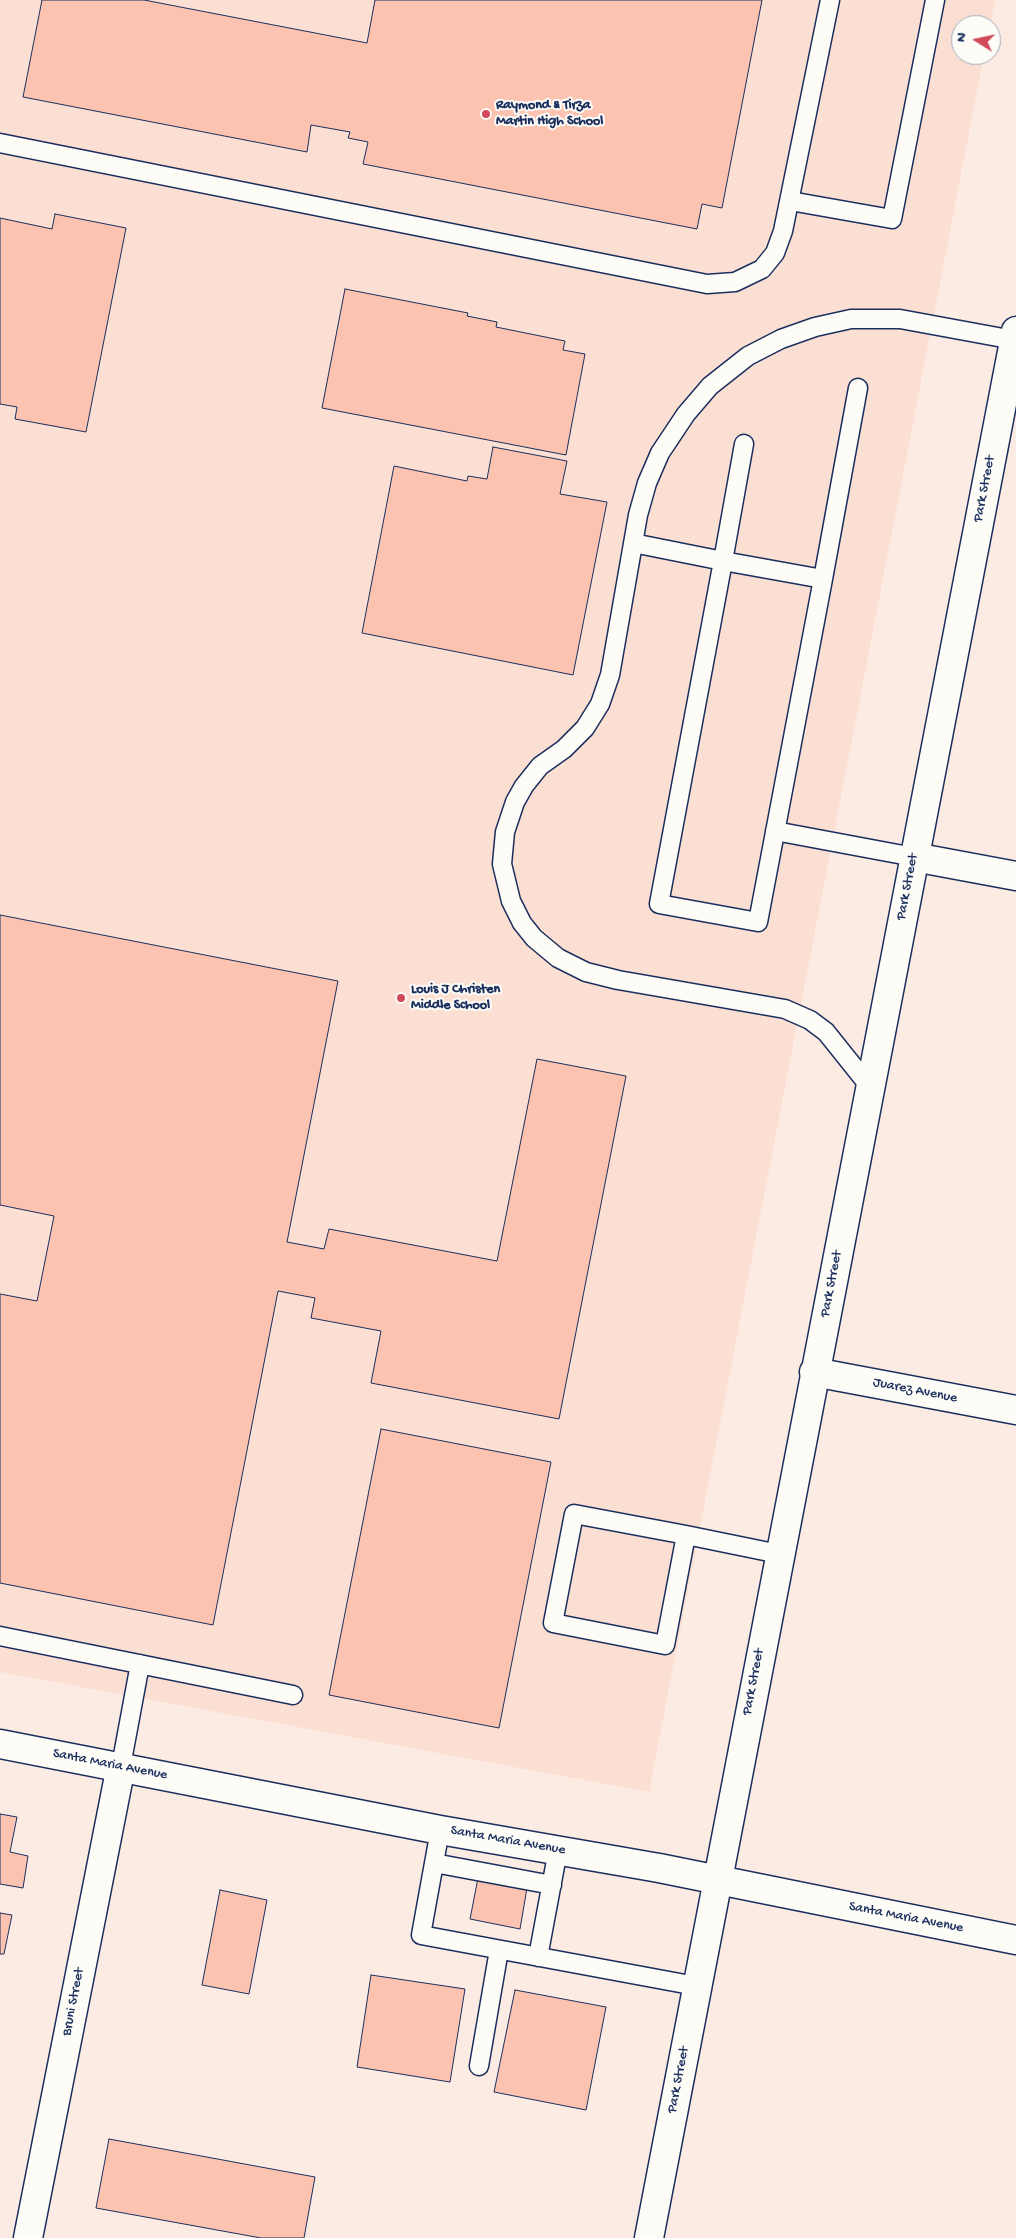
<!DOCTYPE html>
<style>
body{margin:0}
#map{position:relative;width:1016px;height:2238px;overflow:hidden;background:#fcebe2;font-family:"Gochi Hand",sans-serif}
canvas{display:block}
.north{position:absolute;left:951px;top:15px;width:50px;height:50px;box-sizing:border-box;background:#fdfcf7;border:1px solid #a3aaba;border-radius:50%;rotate:280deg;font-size:14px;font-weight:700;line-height:20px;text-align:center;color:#1b2f5e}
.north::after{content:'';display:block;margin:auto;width:18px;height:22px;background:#d1495b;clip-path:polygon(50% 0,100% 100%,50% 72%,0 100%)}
</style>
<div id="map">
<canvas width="1016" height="2238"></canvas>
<div class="north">N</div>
</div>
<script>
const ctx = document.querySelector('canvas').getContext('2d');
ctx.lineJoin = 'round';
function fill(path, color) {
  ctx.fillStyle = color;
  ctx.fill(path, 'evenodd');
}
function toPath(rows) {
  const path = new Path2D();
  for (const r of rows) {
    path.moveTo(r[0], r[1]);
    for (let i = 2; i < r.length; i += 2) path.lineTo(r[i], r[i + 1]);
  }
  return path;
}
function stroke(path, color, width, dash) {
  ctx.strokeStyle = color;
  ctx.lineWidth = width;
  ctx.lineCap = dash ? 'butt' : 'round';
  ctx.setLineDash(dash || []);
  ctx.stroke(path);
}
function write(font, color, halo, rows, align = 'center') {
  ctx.font = font + ' "Gochi Hand",sans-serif';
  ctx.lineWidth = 4;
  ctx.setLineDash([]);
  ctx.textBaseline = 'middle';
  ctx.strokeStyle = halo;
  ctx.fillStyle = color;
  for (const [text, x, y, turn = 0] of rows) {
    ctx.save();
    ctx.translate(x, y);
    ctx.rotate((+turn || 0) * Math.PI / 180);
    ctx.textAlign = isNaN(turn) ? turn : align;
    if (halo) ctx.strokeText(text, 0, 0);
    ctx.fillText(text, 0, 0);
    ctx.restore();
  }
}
fill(toPath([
 [0,0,995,0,990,25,961,25,961,55,984,55,649,1792,0,1672]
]), '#fcdfd3');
const building = toPath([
 [42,0,144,0,367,43,375,0,762,0,722,208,702,204,697,229,363,164,368,142,348,138,350,132,311,125,307,152,23,97,42,0],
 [55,214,126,228,86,432,15,419,17,407,0,404,0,218,52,229,55,214],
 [345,289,468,313,467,316,497,322,496,327,565,341,563,350,585,354,566,455,322,408,345,289],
 [493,447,567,461,560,494,607,502,573,675,362,633,394,466,467,481,468,476,487,479,493,447],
 [0,915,338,981,287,1242,324,1249,329,1229,497,1261,537,1059,626,1076,559,1419,371,1383,381,1331,311,1318,315,1298,278,1291,213,1625,0,1583,0,1294,37,1301,54,1216,0,1205,0,915],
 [381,1429,551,1462,499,1728,329,1695,381,1429],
 [0,1814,17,1817,10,1852,28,1856,23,1888,0,1884,0,1814],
 [478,1878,527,1888,520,1929,470,1919,478,1878],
 [220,1890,267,1900,249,1994,202,1985,220,1890],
 [0,1913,12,1915,4,1954,0,1954,0,1913],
 [371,1975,465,1989,450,2082,357,2067,371,1975],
 [515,1990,606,2007,586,2110,494,2092,515,1990],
 [109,2139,315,2177,304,2238,261,2238,96,2208,109,2139]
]);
fill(building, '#fbc3b0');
stroke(building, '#1b2f5e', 1);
const service = toPath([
 [0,143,707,284,735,282,762,269,775,253,783,231,830,0],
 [790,201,892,219,935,0],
 [633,543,723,561,823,579,758,922,659,904,723,561,744,444],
 [823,579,858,388],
 [775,831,914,857],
 [870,1087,826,1032,810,1020,785,1009,618,980,586,972,558,958,534,938,522,923,511,901,502,864,505,832,515,802,524,786,540,766,564,749,585,728,600,704,610,675,638,515,647,483,660,453,686,414,710,386,748,356,781,339,815,327,851,319,900,319,1014,340],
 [686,1535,665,1645,553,1623,574,1514,686,1535,779,1554],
 [0,1636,293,1695],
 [121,1766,140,1664],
 [440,1830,421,1935,696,1986],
 [434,1863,552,1885],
 [538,1957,558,1850],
 [479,2066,499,1950]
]);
const minor = toPath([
 [914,857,1016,876],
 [814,1372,1016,1410],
 [28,2238,121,1766]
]);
const secondary = toPath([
 [0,1744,440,1830,659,1868,1016,1940],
 [649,2238,1016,331]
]);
stroke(service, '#1b2f5e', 21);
stroke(minor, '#1b2f5e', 31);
stroke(secondary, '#1b2f5e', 31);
stroke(service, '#fdfcf7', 18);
stroke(minor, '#fdfcf7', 28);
stroke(secondary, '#fdfcf7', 28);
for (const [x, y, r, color] of [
 [486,114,5,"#d1495b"],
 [401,998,5,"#d1495b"]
]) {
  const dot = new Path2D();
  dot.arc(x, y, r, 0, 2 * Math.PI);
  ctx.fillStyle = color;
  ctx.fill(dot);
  stroke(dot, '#fdfcf7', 2);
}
write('bold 14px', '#1b2f5e', '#fdfcf7', [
 ["Raymond & Tirza",496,106],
 ["Martin High School",496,122],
 ["Louis J Christen",411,990],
 ["Middle School",411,1006]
], 'left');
write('14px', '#1b2f5e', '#fdfcf7', [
 ["Park Street",985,489,-79],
 ["Park Street",908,887,-79],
 ["Park Street",832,1284,-79],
 ["Juarez Avenue",915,1391,11],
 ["Park Street",754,1682,-79],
 ["Santa Maria Avenue",110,1765,11],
 ["Santa Maria Avenue",508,1841,10],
 ["Santa Maria Avenue",906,1918,11],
 ["Bruni Street",74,2002,-79],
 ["Park Street",679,2080,-79]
]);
</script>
